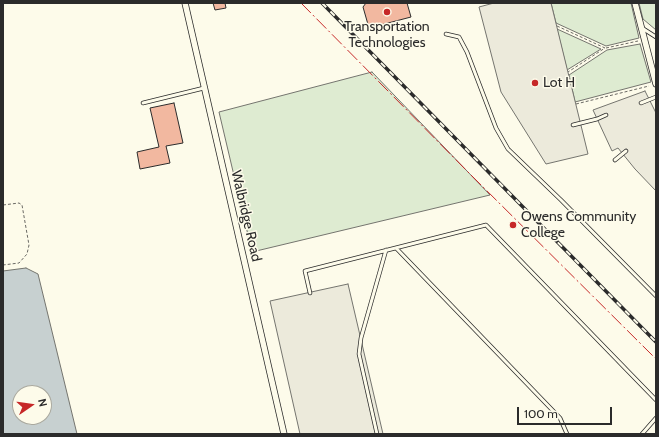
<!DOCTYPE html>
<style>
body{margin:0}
#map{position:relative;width:659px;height:437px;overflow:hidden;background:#fdfbea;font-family:Cabin,sans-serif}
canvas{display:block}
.frame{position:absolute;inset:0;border:4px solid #2b2b2b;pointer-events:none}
.north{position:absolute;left:12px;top:385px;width:40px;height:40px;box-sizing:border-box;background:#fdfbea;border:1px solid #a9a89e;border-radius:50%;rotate:77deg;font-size:11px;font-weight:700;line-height:16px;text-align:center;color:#2b2b2b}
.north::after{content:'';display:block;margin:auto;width:14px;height:18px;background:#c62828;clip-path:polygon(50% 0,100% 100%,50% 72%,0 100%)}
.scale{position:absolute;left:517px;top:407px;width:95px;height:18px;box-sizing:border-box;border:2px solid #2b2b2b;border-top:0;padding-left:5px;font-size:12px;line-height:14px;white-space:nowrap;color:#2b2b2b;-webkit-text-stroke:3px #fdfbea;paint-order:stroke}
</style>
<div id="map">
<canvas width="659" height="437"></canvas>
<div class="frame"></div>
<div class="north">N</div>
<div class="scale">100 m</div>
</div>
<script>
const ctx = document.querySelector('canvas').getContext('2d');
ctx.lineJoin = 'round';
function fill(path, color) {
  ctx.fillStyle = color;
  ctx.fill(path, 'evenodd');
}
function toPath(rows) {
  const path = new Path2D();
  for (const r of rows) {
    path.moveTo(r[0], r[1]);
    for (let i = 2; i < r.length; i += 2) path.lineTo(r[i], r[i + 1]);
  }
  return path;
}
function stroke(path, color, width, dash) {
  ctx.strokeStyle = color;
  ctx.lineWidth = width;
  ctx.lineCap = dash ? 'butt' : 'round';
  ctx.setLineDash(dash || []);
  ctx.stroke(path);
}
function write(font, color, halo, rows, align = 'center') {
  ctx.font = font + ' Cabin,sans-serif';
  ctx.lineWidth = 3;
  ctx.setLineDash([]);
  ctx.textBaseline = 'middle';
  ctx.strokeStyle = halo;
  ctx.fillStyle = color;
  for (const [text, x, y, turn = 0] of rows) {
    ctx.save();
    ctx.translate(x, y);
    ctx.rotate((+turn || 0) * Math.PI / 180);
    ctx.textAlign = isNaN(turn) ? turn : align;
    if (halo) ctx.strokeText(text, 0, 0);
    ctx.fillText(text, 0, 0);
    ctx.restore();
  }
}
const green = toPath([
 [551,3,631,3,639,38,606,46,556,23,551,3],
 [639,3,656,3,656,30,643,19,639,3],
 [557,29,601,49,567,70,557,29],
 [640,44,651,82,575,102,569,75,607,50,640,44],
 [372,72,490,195,252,252,219,112,372,72]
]);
fill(green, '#deebd1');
stroke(green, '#74746e', 1);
const parking = toPath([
 [494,3,551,3,588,154,546,164,501,92,479,7,494,3],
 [645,91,656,113,656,191,635,169,618,148,612,151,593,110,645,91],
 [348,284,383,434,300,434,270,301,348,284]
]);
fill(parking, '#eceadb');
stroke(parking, '#74746e', 1);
const water = toPath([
 [26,268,38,274,77,434,3,434,3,271,26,268],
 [20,393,44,393,44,417,20,417,20,393]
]);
fill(water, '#c7d0d0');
stroke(water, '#74746e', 1);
const building = toPath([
 [213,3,225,3,226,8,215,10,213,3],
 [366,3,407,3,411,17,369,28,363,7,366,3],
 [174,103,183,143,166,146,170,163,140,169,137,152,159,147,150,108,174,103]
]);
fill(building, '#f2b8a0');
stroke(building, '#2b2b2b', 1);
const service = toPath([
 [642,28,656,37],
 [446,34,459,37,467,52,496,128,508,149,561,200,656,296],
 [143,103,204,88],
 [641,103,656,97],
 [573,125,597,119,606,115],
 [615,160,626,151],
 [396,248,560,418,567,434],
 [310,293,305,271,486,225,656,400],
 [377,434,359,354,361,338,386,250],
 [642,434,656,418]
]);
const minor = toPath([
 [185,3,284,434],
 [635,3,656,84]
]);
stroke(service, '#2b2b2b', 4.5);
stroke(minor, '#2b2b2b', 7);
stroke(toPath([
 [557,26,605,48,568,72],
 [606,48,638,41],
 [576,104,649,86],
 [3,205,19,203,22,205,29,245,27,254,19,263,3,265]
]), '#6a6964', 1, [3, 2]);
stroke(service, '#fdfbea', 3);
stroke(minor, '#fdfbea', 5.5);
const rail = toPath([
 [322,3,656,342]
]);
stroke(rail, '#2b2b2b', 3.5);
stroke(rail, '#fdfbea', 2, [6]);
stroke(toPath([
 [301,3,471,175,656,359]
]), '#c62828', 1, [14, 3, 2, 3]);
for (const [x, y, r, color] of [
 [387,12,4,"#c62828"],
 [535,83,4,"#c62828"],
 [513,225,4,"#c62828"]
]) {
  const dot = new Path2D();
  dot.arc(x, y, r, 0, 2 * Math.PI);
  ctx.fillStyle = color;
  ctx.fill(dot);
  stroke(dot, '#fdfbea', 1.5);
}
write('14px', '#2b2b2b', '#fdfbea', [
 ["Transportation",387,27,"center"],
 ["Technologies",387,43,"center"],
 ["Lot H",543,83],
 ["Owens Community",521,217],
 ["College",521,233]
], 'left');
write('14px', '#2b2b2b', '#fdfbea', [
 ["Walbridge Road",246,216,77]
]);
</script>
